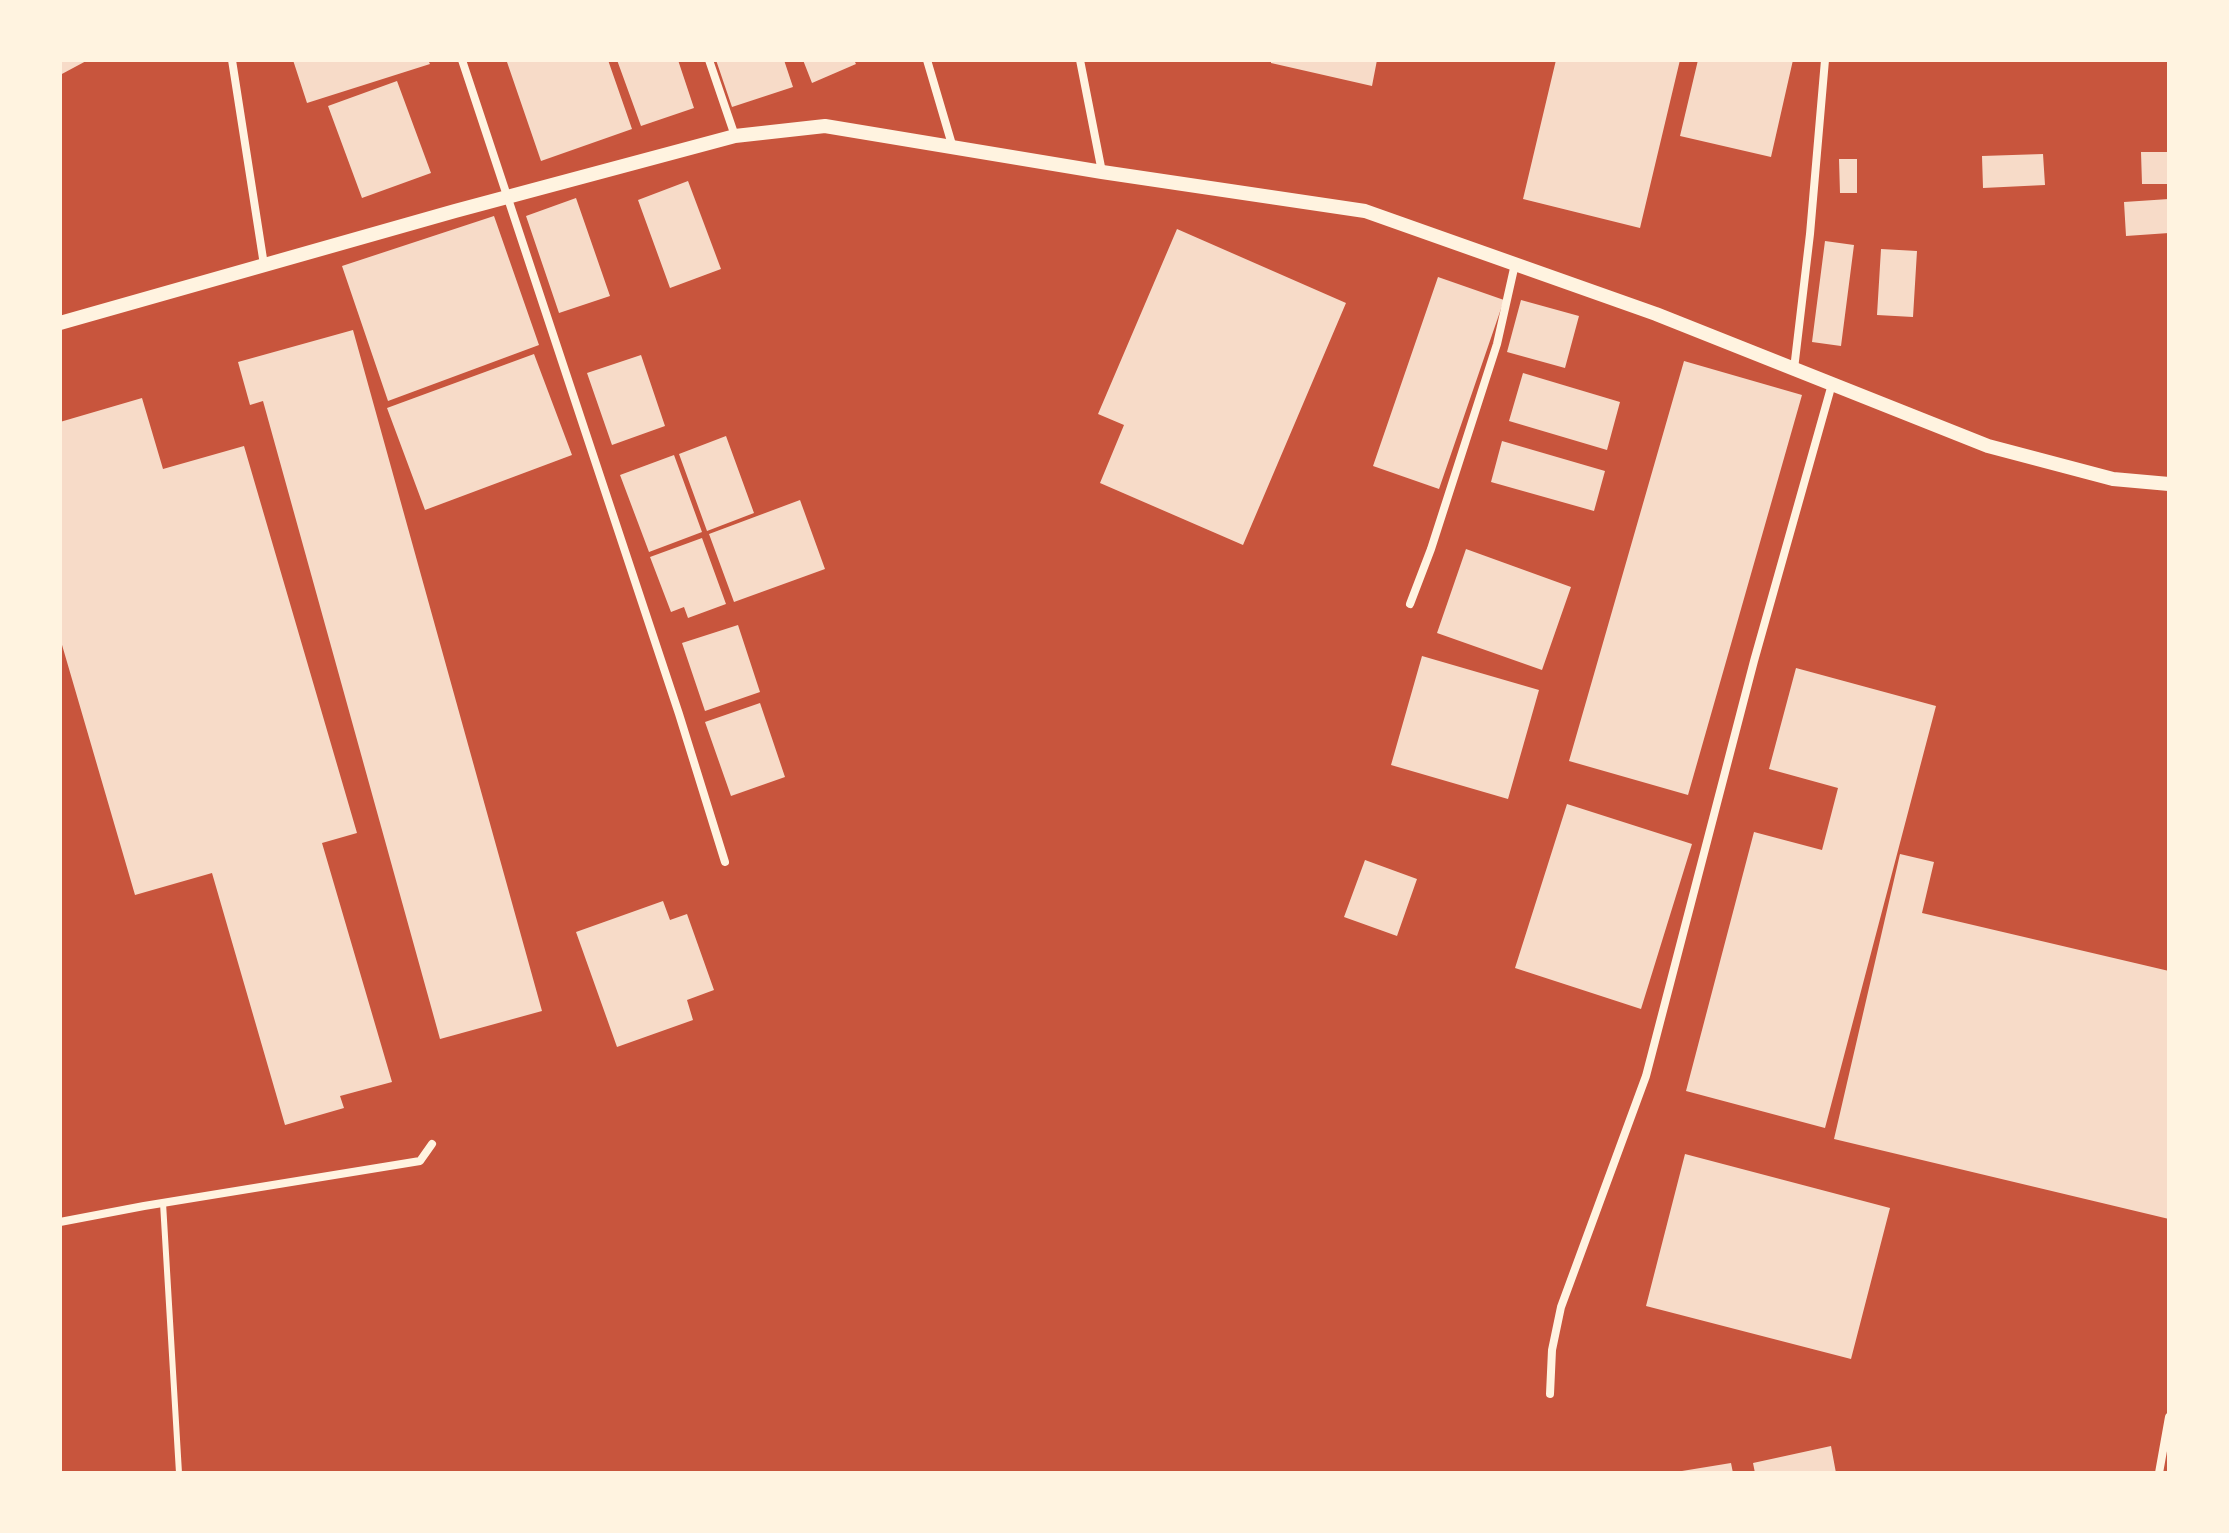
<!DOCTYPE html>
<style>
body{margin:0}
#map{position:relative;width:2229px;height:1533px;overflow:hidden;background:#c8553d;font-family:"PT Serif",serif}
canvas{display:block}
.frame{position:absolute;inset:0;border:62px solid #fff3e0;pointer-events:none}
</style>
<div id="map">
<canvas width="2229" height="1533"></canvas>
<div class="frame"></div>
</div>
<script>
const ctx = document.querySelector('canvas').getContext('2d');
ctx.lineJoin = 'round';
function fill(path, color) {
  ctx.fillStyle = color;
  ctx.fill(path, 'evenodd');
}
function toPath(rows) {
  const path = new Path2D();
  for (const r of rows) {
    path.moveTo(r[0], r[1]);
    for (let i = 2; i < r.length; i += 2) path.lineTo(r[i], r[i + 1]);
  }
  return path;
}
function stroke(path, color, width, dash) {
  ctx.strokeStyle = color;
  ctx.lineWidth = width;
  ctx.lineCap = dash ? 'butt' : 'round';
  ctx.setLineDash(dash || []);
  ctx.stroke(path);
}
fill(toPath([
 [60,60,88,60,60,75],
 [293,60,428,60,430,64,307,103],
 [513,60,608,60,632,129,541,161,507,62],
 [617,60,678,60,694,108,641,126],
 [716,60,784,60,793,87,732,107],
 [803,60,854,60,856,64,812,83],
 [1271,60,1377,60,1372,86,1271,63],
 [1556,60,1680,60,1640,228,1523,199],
 [1698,60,1793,60,1771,157,1680,136],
 [397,81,431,173,362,198,328,106],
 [2141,152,2169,152,2169,184,2142,184],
 [2043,154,2045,185,1983,188,1982,156],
 [1839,159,1857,159,1857,193,1840,193],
 [688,181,721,269,670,288,638,200],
 [576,198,610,296,559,313,526,216],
 [2169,199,2169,233,2126,236,2124,202],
 [494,216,539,345,388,401,342,266],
 [1177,229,1346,303,1243,545,1100,483,1124,425,1098,414],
 [1825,241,1854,245,1841,346,1812,342],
 [1881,249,1917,251,1913,317,1877,315],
 [1438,277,1504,300,1439,489,1373,466],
 [1521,300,1579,316,1565,368,1507,352],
 [353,330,542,1011,440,1039,263,401,250,405,238,362],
 [534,354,572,455,425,510,387,408],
 [641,355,665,426,612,445,587,373],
 [1684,361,1802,395,1688,795,1569,761],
 [1523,373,1620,402,1607,450,1509,421],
 [142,398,163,469,244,446,357,833,322,843,392,1082,340,1096,344,1108,285,1125,212,873,135,895,60,638,60,422],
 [726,436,754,513,707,531,679,454],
 [1502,441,1605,471,1594,511,1491,482],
 [674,455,702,532,649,552,620,475],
 [800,500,825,569,734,602,709,534],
 [702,538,726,604,688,618,684,607,671,612,650,557],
 [1466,549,1571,587,1542,670,1437,633],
 [738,625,760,692,705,711,682,643],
 [1422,656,1539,690,1508,799,1391,765],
 [1796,668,1936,706,1825,1128,1686,1091,1754,832,1822,850,1838,788,1769,769],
 [760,703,785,777,731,796,705,722],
 [1567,804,1692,844,1641,1009,1515,968],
 [1900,854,1934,862,1922,913,2169,971,2169,1219,1834,1139],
 [1365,860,1417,879,1397,936,1344,917],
 [663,901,670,920,687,914,714,990,687,1000,693,1020,617,1047,576,932],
 [1685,1154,1890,1208,1851,1359,1646,1306],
 [1831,1446,1836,1473,1755,1473,1753,1463],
 [1731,1463,1733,1473,1682,1473,1682,1471]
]), '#f7dbc8');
stroke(toPath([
 [163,1203,179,1473]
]), '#fff3e0', 6);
stroke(toPath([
 [232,60,264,265],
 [462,60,679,714,725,862],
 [709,60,735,136],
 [927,60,953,148],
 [1080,60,1102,172],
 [1794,369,1810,234,1825,60],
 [1410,604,1431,549,1497,344,1515,264],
 [60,1222,144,1206,420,1161,432,1144],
 [1550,1394,1552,1350,1561,1307,1646,1076,1754,661,1832,384],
 [2159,1473,2169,1417]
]), '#fff3e0', 8);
stroke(toPath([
 [60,323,455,211,735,136,825,126,1102,172,1365,211,1656,314,1988,446,2113,479,2169,484]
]), '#fff3e0', 14);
</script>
